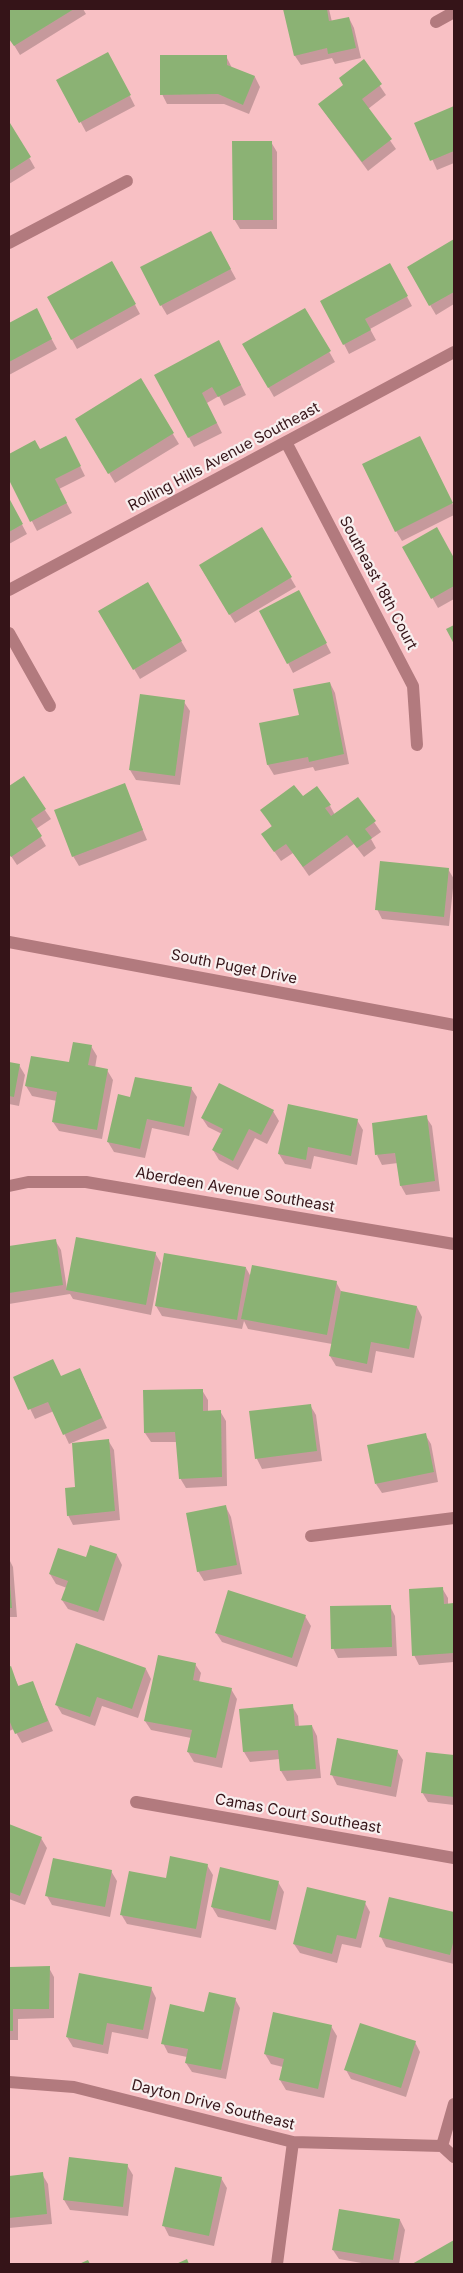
<!DOCTYPE html>
<style>
body{margin:0}
#map{position:relative;width:463px;height:2273px;overflow:hidden;background:#f8c0c4;font-family:Inter,sans-serif}
canvas{display:block}
.frame{position:absolute;inset:0;border:10px solid #351418;pointer-events:none}
</style>
<div id="map">
<canvas width="463" height="2273"></canvas>
<div class="frame"></div>
</div>
<script>
const ctx = document.querySelector('canvas').getContext('2d');
ctx.lineJoin = 'round';
function fill(path, color) {
  ctx.fillStyle = color;
  ctx.fill(path, 'evenodd');
}
function toPath(rows) {
  const path = new Path2D();
  for (const r of rows) {
    path.moveTo(r[0], r[1]);
    for (let i = 2; i < r.length; i += 2) path.lineTo(r[i], r[i + 1]);
  }
  return path;
}
function stroke(path, color, width, dash) {
  ctx.strokeStyle = color;
  ctx.lineWidth = width;
  ctx.lineCap = dash ? 'butt' : 'round';
  ctx.setLineDash(dash || []);
  ctx.stroke(path);
}
function write(font, color, halo, rows, align = 'center') {
  ctx.font = font + ' Inter,sans-serif';
  ctx.lineWidth = 4.5;
  ctx.setLineDash([]);
  ctx.textBaseline = 'middle';
  ctx.strokeStyle = halo;
  ctx.fillStyle = color;
  for (const [text, x, y, turn = 0] of rows) {
    ctx.save();
    ctx.translate(x, y);
    ctx.rotate((+turn || 0) * Math.PI / 180);
    ctx.textAlign = isNaN(turn) ? turn : align;
    if (halo) ctx.strokeText(text, 0, 0);
    ctx.fillText(text, 0, 0);
    ctx.restore();
  }
}
fill(toPath([
 [9,9,83,9,86,14,20,55,9,37],
 [284,9,329,9,332,22,349,18,354,28,361,58,335,64,332,58,301,65,295,56],
 [226,56,232,68,255,77,260,87,249,114,224,104,167,104,162,94],
 [363,61,386,95,368,109,396,149,368,171,319,105,344,86],
 [113,63,135,106,86,132,58,80],
 [454,107,454,163,437,170,416,123],
 [10,124,35,168,9,184,9,125],
 [271,142,277,152,277,229,240,229,234,219],
 [454,241,454,304,436,315,408,268],
 [216,242,236,279,167,315,161,305],
 [112,262,140,314,77,349,49,297],
 [390,265,412,306,370,329,376,340,349,354,344,344],
 [305,309,335,362,274,397,244,345],
 [36,310,57,349,9,375,9,324],
 [224,351,246,395,224,406,219,396,207,403,222,433,194,447,156,375],
 [140,380,179,444,115,483,77,419],
 [35,442,40,451,71,448,85,476,59,489,72,513,37,531,9,477,9,455],
 [425,447,454,507,454,515,402,541,396,531],
 [9,500,27,534,9,544],
 [262,529,296,587,235,623,200,566],
 [437,529,454,560,454,599,438,608,404,547],
 [147,583,187,651,140,679,100,611],
 [304,601,331,653,293,673,288,663],
 [330,683,335,693,349,764,315,771,313,767,274,775,268,765,260,724,300,716],
 [184,702,190,711,180,785,136,780,130,770],
 [23,778,51,819,36,829,46,846,17,865,9,853,9,787],
 [124,784,147,840,79,866,73,856],
 [302,798,330,806,335,815,358,799,381,832,371,839,376,848,364,857,354,844,309,876,293,853,281,861,262,834,272,827,262,810],
 [448,869,454,879,449,926,382,919,377,909],
 [91,1046,97,1056,95,1068,107,1070,113,1080,102,1139,59,1131,53,1122,57,1101,32,1096,26,1086,70,1064],
 [9,1063,19,1065,25,1075,19,1106,9,1104],
 [191,1088,197,1097,189,1136,152,1128,145,1158,114,1152,108,1142,131,1098],
 [273,1111,279,1121,267,1144,255,1138,238,1170,219,1160,213,1150,222,1134,208,1127,202,1118],
 [426,1117,432,1126,440,1191,406,1195,401,1186,398,1163,382,1165,377,1155],
 [357,1120,363,1130,357,1165,314,1156,311,1169,285,1164,279,1154],
 [55,1240,61,1250,67,1289,155,1253,161,1263,151,1315,73,1299,70,1294,9,1304,9,1247],
 [246,1268,251,1277,336,1282,342,1293,417,1307,422,1317,414,1358,376,1351,372,1373,336,1366,330,1356,332,1344,248,1329,244,1321,242,1329,162,1316,156,1306],
 [53,1361,61,1377,80,1369,107,1428,69,1444,54,1411,35,1419,15,1377],
 [202,1390,208,1400,208,1412,220,1411,226,1421,227,1486,186,1488,180,1478,177,1442,151,1442,145,1433],
 [310,1405,316,1415,322,1461,262,1469,257,1459,250,1413],
 [425,1434,431,1444,438,1482,382,1493,376,1484],
 [108,1440,114,1450,120,1520,73,1525,68,1515,77,1489],
 [226,1507,231,1517,242,1574,204,1581,198,1571],
 [117,1555,122,1565,104,1621,68,1609,62,1600,67,1588,56,1584,50,1574,86,1559],
 [9,1559,13,1567,17,1617,9,1617],
 [442,1588,448,1598,448,1605,454,1604,454,1662,419,1665,414,1655],
 [390,1606,395,1616,397,1656,338,1658,333,1648],
 [305,1616,311,1626,297,1667,222,1642,216,1633],
 [195,1664,201,1673,199,1682,231,1689,237,1699,222,1768,194,1762,188,1752,191,1738,151,1730,145,1721],
 [10,1668,19,1687,32,1682,53,1731,22,1743,14,1729,9,1731,9,1669],
 [146,1669,151,1679,138,1718,102,1706,95,1726,62,1714,56,1704],
 [292,1706,298,1716,299,1727,312,1726,317,1736,321,1778,287,1781,281,1771,280,1759,250,1762,244,1752,241,1710],
 [397,1751,403,1760,396,1797,337,1785,332,1775],
 [428,1753,454,1756,454,1805,428,1802,422,1792],
 [9,1826,41,1838,47,1848,25,1905,9,1899],
 [207,1865,213,1875,201,1938,127,1924,121,1914,167,1880],
 [111,1871,117,1881,110,1917,52,1905,47,1896],
 [278,1882,284,1892,276,1930,218,1917,212,1907],
 [390,1898,454,1914,454,1964,386,1947,381,1937],
 [365,1903,370,1912,361,1948,342,1944,337,1963,300,1953,294,1944],
 [9,1968,49,1968,54,1977,54,2018,18,2019,18,2040,9,2040],
 [151,1988,156,1998,148,2039,112,2032,108,2054,73,2047,67,2037],
 [235,1999,240,2008,226,2079,192,2072,186,2063,187,2057,168,2053,163,2043,205,2013],
 [331,2026,337,2036,324,2098,286,2090,280,2080,283,2067,271,2064,265,2054],
 [415,2042,420,2052,406,2097,351,2079,346,2070],
 [127,2165,133,2175,128,2216,70,2210,64,2200],
 [42,2174,48,2184,52,2224,9,2228,9,2177],
 [221,2178,227,2188,214,2246,169,2236,164,2226],
 [400,2220,405,2230,399,2264,367,2264,339,2259,333,2250],
 [454,2242,454,2264,415,2264]
]), '#0003');
fill(toPath([
 [9,9,74,9,14,46,9,39],
 [283,9,327,9,329,21,349,17,356,48,328,54,327,48,294,56],
 [108,52,131,95,79,123,56,80],
 [160,55,227,55,227,65,255,76,243,105,218,94,160,95],
 [364,59,382,84,362,99,392,139,362,162,318,104,343,85,339,78],
 [454,106,454,151,430,161,414,123],
 [9,123,10,123,31,157,9,171],
 [232,141,272,141,273,220,233,220],
 [211,231,231,269,160,306,140,267],
 [454,239,454,292,429,306,407,267],
 [112,261,136,304,71,340,47,297],
 [390,263,408,296,365,319,371,330,343,345,320,301],
 [37,308,52,339,9,362,9,323],
 [305,308,331,351,268,388,242,344],
 [219,340,241,385,218,397,212,387,202,393,217,423,188,438,154,375],
 [141,378,174,433,108,474,75,419],
 [66,436,81,466,55,479,67,503,30,522,9,480,9,454,35,440,40,449],
 [420,436,453,503,395,532,362,464],
 [9,498,23,524,9,532],
 [262,527,292,577,229,615,199,565],
 [437,527,454,558,454,586,431,599,402,547],
 [148,582,182,641,133,670,98,611],
 [299,590,327,643,287,664,259,611],
 [454,625,454,644,446,629],
 [330,682,344,754,309,762,308,757,267,765,259,723,299,715,293,689],
 [140,694,185,700,175,776,129,770],
 [24,776,46,809,31,819,42,836,11,857,9,854,9,786],
 [125,783,143,830,72,857,54,810],
 [294,785,303,796,317,786,331,805,325,808,331,816,358,797,376,821,365,829,372,838,357,848,347,835,303,867,286,844,274,852,261,834,272,826,260,810],
 [380,861,449,868,444,917,375,910],
 [73,1042,92,1045,88,1065,108,1069,97,1130,52,1122,57,1092,25,1086,31,1056,69,1062],
 [9,1062,20,1064,14,1097,9,1096],
 [135,1077,192,1087,184,1127,147,1119,140,1149,107,1142,118,1094,130,1097],
 [219,1083,274,1110,261,1135,249,1129,233,1161,212,1150,223,1129,201,1118],
 [288,1104,358,1119,351,1156,308,1147,306,1160,278,1154],
 [427,1115,435,1181,400,1186,395,1153,375,1155,372,1123],
 [76,1237,156,1252,146,1305,66,1290],
 [56,1239,63,1285,9,1293,9,1246],
 [164,1253,246,1267,237,1320,155,1306],
 [252,1265,337,1281,327,1335,241,1319],
 [341,1291,417,1306,409,1349,371,1342,367,1364,329,1356],
 [53,1359,61,1376,80,1368,102,1418,63,1435,48,1402,28,1410,13,1377],
 [203,1389,203,1411,221,1410,222,1477,179,1479,175,1432,144,1433,143,1390],
 [311,1404,317,1451,255,1459,249,1411],
 [426,1433,434,1472,375,1484,367,1445],
 [109,1439,115,1511,67,1516,65,1488,75,1487,72,1443],
 [226,1505,237,1565,197,1572,186,1513],
 [90,1545,117,1554,98,1612,61,1600,68,1581,49,1574,58,1548,86,1557],
 [9,1584,10,1584,12,1608,9,1608],
 [443,1587,444,1604,454,1603,454,1653,412,1656,409,1589],
 [228,1590,306,1615,292,1658,215,1633],
 [391,1605,392,1647,331,1649,330,1606],
 [76,1643,146,1668,132,1709,97,1697,90,1717,55,1705],
 [158,1655,196,1663,193,1680,232,1688,216,1758,187,1752,192,1730,144,1721],
 [11,1666,18,1686,33,1681,48,1721,15,1734,9,1720,9,1667],
 [293,1704,295,1726,312,1725,316,1769,280,1771,278,1750,243,1752,239,1709],
 [337,1738,398,1750,391,1787,330,1775],
 [426,1752,454,1755,454,1797,421,1793],
 [9,1824,42,1837,20,1896,9,1892],
 [170,1856,208,1864,196,1929,120,1915,129,1871,166,1878],
 [53,1858,112,1870,105,1907,45,1896],
 [220,1867,279,1881,270,1921,211,1907],
 [307,1887,366,1901,356,1939,337,1935,332,1954,293,1944],
 [389,1897,454,1912,454,1939,450,1955,379,1937],
 [50,1966,49,2009,13,2009,13,2031,9,2031,9,1967],
 [79,1973,152,1987,143,2030,107,2023,103,2045,66,2037],
 [209,1992,236,1998,221,2070,185,2063,188,2049,161,2044,170,2004,204,2012],
 [273,2012,332,2025,318,2089,279,2080,284,2059,264,2054],
 [360,2023,416,2041,401,2088,344,2070],
 [69,2157,128,2164,123,2207,63,2200],
 [175,2167,222,2177,209,2236,162,2226],
 [43,2172,47,2214,9,2218,9,2176],
 [339,2209,400,2219,393,2260,332,2250],
 [454,2240,454,2264,412,2264],
 [187,2259,189,2264,176,2264],
 [88,2260,90,2264,79,2264]
]), '#8bb274');
stroke(toPath([
 [436,22,454,12],
 [9,243,127,181],
 [286,442,413,686,417,745],
 [9,590,454,352],
 [9,633,50,706],
 [9,1186,28,1182,86,1182,454,1244],
 [311,1536,454,1518],
 [136,1802,454,1858],
 [9,2082,74,2087,293,2142,442,2146],
 [454,2104,442,2146,454,2157],
 [277,2264,293,2142]
]), '#b27a7e', 12);
stroke(toPath([
 [9,942,454,1025]
]), '#b27a7e', 12);
write('15px', '#351418', '#f8efef', [
 ["Rolling Hills Avenue Southeast",224,457,-28],
 ["Southeast 18th Court",378,583,62],
 ["South Puget Drive",234,967,11],
 ["Aberdeen Avenue Southeast",235,1190,10],
 ["Camas Court Southeast",298,1814,10],
 ["Dayton Drive Southeast",213,2105,14]
]);
</script>
